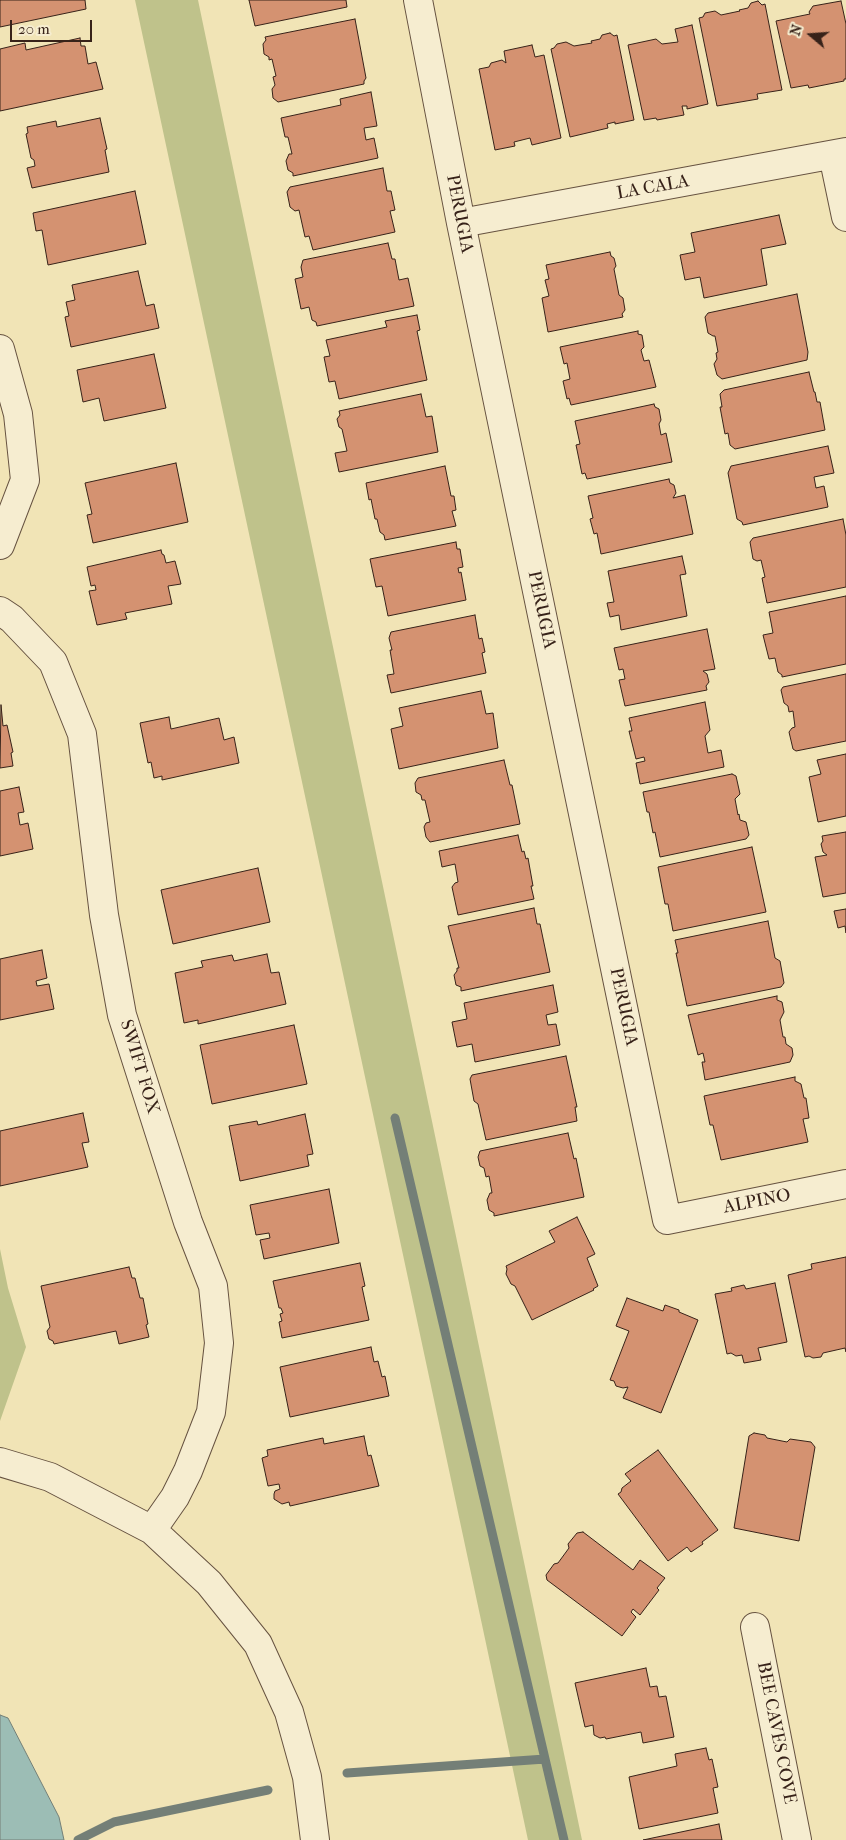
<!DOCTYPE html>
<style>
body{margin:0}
#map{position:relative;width:846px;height:1840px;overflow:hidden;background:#f1e4b6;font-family:"IM FELL French Canon",serif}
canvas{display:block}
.north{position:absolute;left:786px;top:10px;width:50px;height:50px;-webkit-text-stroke:4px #f6edd0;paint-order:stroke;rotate:288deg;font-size:14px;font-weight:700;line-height:20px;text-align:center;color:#372219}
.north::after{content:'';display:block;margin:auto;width:18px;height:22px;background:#372219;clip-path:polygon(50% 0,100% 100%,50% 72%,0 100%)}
.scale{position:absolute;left:10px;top:20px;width:82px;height:22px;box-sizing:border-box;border:2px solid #372219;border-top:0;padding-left:6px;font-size:15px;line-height:18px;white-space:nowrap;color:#372219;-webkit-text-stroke:4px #f6edd0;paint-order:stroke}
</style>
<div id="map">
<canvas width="846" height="1840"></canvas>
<div class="north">N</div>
<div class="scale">20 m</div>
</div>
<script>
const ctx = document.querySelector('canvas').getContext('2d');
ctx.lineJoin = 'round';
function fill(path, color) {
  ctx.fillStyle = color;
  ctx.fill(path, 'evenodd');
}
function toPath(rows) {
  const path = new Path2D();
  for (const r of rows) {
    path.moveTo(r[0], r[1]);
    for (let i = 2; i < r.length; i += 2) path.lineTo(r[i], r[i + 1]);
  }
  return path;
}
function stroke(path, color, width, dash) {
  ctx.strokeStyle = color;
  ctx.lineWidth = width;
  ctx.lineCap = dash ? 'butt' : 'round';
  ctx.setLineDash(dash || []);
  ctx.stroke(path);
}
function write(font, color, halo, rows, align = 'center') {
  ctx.font = font + ' "IM FELL French Canon",serif';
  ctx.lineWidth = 4;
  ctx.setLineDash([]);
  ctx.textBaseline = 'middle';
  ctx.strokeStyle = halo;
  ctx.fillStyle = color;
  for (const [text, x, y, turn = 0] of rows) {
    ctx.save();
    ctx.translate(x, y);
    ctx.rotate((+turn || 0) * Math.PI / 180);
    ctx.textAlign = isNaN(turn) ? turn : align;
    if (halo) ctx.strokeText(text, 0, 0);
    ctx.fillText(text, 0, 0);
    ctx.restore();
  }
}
fill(toPath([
 [135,0,198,0,582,1840,528,1840],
 [0,1249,8,1288,26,1347,0,1421]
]), '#bfc28b');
const water = toPath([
 [0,1715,8,1718,59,1817,64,1840,0,1840,0,1715]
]);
fill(water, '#9cbdb5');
stroke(water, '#747f77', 1);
stroke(toPath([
 [395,1118,564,1840],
 [347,1773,545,1759],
 [78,1840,114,1822,268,1790]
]), '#747f77', 9);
const building = toPath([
 [0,0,85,0,86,9,0,27,0,0],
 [249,0,346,0,347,7,255,26,249,0],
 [758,1,762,5,765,4,782,90,757,94,758,99,717,106,699,18,703,17,705,13,715,11,721,15,740,11,739,10,748,8,751,3,758,1],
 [841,1,846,24,846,79,844,79,844,81,809,88,808,85,791,88,776,21,810,14,809,12,813,6,841,1],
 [355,19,366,78,364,81,364,84,278,102,273,98,272,89,275,85,273,77,276,76,272,59,269,60,269,57,264,54,263,44,266,40,265,37,355,19],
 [692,25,708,104,687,109,687,106,682,106,684,115,657,120,656,118,644,120,628,45,656,39,662,44,678,42,675,29,692,25],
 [610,33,614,36,617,35,634,120,615,124,615,122,607,124,608,128,570,137,551,49,554,48,557,44,566,42,574,46,592,43,591,41,600,39,602,35,610,33],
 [80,38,81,46,85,46,88,64,96,62,103,89,0,111,0,49,25,43,26,50,80,38],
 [532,45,535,57,544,55,561,138,532,145,530,138,514,142,515,146,495,150,479,69,489,67,491,63,502,60,506,63,504,51,532,45],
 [371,92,377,126,364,128,366,140,374,138,378,158,293,176,293,173,288,170,286,161,289,154,292,154,288,137,285,137,281,118,341,105,340,99,371,92],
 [100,118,107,149,105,150,109,172,32,188,27,168,35,166,34,160,31,158,26,134,28,133,27,127,56,121,57,127,100,118],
 [383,168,387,191,391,191,395,210,390,211,395,232,313,250,309,236,305,237,299,210,295,211,290,207,287,192,290,187,383,168],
 [135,191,146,244,48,265,42,230,36,231,33,213,135,191],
 [779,215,786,244,761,249,767,285,704,298,700,277,685,280,680,255,695,252,691,233,779,215],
 [388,243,392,259,395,259,399,280,408,278,414,306,317,326,316,322,312,320,309,307,301,309,295,279,303,277,301,267,303,260,388,243],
 [610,252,611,256,614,258,616,266,614,269,619,295,623,298,625,310,622,314,623,317,548,332,542,298,549,296,545,280,549,279,546,265,610,252],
 [138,271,146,306,154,304,159,328,71,347,65,317,69,316,66,302,75,300,72,285,138,271],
 [797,294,808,352,807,360,722,379,717,375,714,364,717,359,716,353,718,352,715,336,713,336,708,333,705,317,708,313,797,294],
 [417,315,420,330,417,331,427,380,339,399,335,381,329,382,324,357,330,356,326,340,387,327,385,321,417,315],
 [638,331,638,334,642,335,644,347,641,350,644,361,649,360,656,387,571,405,569,398,567,399,563,381,570,379,567,363,564,364,560,347,638,331],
 [154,354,166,408,104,421,99,398,83,402,77,370,154,354],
 [809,372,814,392,815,392,817,402,820,402,825,430,735,449,730,445,728,433,725,434,720,407,722,407,720,394,724,390,809,372],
 [421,394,426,417,432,416,438,452,339,472,335,453,347,451,342,429,339,427,337,419,340,415,339,411,421,394],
 [654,404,655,407,659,409,661,420,659,424,661,435,666,433,672,462,587,479,585,473,582,474,576,445,580,444,575,421,654,404],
 [828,446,834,473,814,477,816,488,824,486,828,507,743,525,742,522,737,519,728,473,731,466,828,446],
 [176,463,188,522,93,543,87,515,92,514,85,483,176,463],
 [445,466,451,496,454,496,456,510,452,511,456,526,385,540,384,535,380,532,377,519,375,519,371,499,369,500,366,483,445,466],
 [669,479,670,483,674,485,676,493,673,498,685,495,693,534,601,554,597,533,594,534,590,519,593,518,588,496,669,479],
 [843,519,846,535,846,587,767,603,762,578,765,577,761,560,757,561,753,559,750,542,753,538,843,519],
 [456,542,457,549,460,549,463,567,458,568,459,573,461,572,466,600,388,616,382,586,376,587,370,559,456,542],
 [161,550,162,554,164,555,166,563,175,561,181,584,168,586,172,604,125,613,127,619,97,625,89,591,96,590,95,585,91,586,87,567,161,550],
 [682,556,686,574,680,575,687,616,621,630,619,615,610,617,607,603,614,602,608,571,682,556],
 [846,596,846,664,782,677,782,675,778,672,775,658,769,659,763,635,773,633,769,612,846,596],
 [475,615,479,639,482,638,485,652,482,653,486,673,391,693,387,675,394,674,390,650,392,650,389,638,391,632,475,615],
 [707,629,715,669,703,671,707,674,709,682,706,686,707,690,625,706,619,680,625,679,623,669,619,670,614,648,707,629],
 [846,674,846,741,796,751,793,749,789,732,792,728,795,727,793,711,789,712,788,706,784,703,781,690,783,687,846,674],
 [481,691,486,714,493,713,498,748,399,769,391,729,403,726,399,708,481,691],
 [705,702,710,730,705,736,708,753,721,750,724,767,640,784,636,763,645,761,644,757,636,759,629,731,632,731,629,718,705,702],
 [1,705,3,726,7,725,13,752,11,753,13,766,0,768,1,705],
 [169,717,171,729,219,718,224,740,234,737,239,763,162,780,162,776,154,778,151,762,148,763,140,723,169,717],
 [846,754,846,816,818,822,809,777,821,774,817,760,846,754],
 [504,760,510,785,512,785,520,824,430,842,426,837,424,827,426,823,430,822,425,800,422,800,421,795,416,792,415,783,418,778,504,760],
 [732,774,736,776,740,794,735,799,738,815,739,814,740,820,746,822,749,835,746,839,660,857,655,832,653,833,649,812,647,812,643,792,732,774],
 [19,787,24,812,18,813,20,825,28,823,33,849,0,856,0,791,19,787],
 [846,832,846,893,823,897,815,857,827,855,823,852,821,844,823,841,822,836,846,832],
 [518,835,522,852,524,851,526,859,528,858,533,886,531,886,534,899,458,915,452,887,455,883,458,882,455,864,442,867,439,851,518,835],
 [752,847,766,912,673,931,668,904,665,904,658,867,752,847],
 [258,868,270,922,173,944,161,890,258,868],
 [534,908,537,924,540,924,550,972,461,991,461,987,456,985,454,975,457,971,457,968,459,968,448,926,534,908],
 [846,909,846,933,845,926,838,928,834,911,846,909],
 [768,921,775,958,780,961,784,983,781,987,687,1006,676,953,678,953,675,940,768,921],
 [42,950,47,978,36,981,37,986,49,984,54,1009,0,1020,0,959,42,950],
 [267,954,271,973,279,972,286,1004,198,1024,198,1020,184,1023,175,973,203,967,201,961,232,955,234,961,267,954],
 [553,985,558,1012,546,1015,548,1025,556,1024,560,1045,475,1062,472,1044,457,1047,452,1022,467,1019,464,1003,553,985],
 [777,996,777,1000,782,1002,784,1012,780,1020,783,1037,785,1037,786,1044,792,1048,793,1055,790,1062,705,1080,702,1062,705,1062,703,1053,698,1055,688,1015,777,996],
 [294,1025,307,1084,212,1104,200,1045,294,1025],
 [566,1056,577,1107,575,1107,577,1121,486,1140,478,1104,474,1101,470,1079,472,1075,566,1056],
 [795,1077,795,1081,801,1084,804,1098,806,1098,809,1118,803,1119,808,1142,721,1160,713,1125,710,1125,704,1096,795,1077],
 [83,1113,89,1142,82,1143,88,1167,0,1186,0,1131,83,1113],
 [305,1114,313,1154,307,1155,309,1166,240,1181,229,1126,257,1121,258,1125,305,1114],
 [568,1133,574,1159,576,1158,584,1197,494,1216,494,1213,489,1210,487,1200,490,1193,492,1193,489,1176,486,1177,484,1168,480,1166,478,1157,480,1151,568,1133],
 [329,1189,339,1243,264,1259,260,1240,270,1238,269,1233,256,1235,250,1205,329,1189],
 [577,1217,595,1254,587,1258,598,1286,593,1289,594,1290,532,1320,515,1286,511,1284,506,1274,507,1269,506,1266,555,1242,549,1231,577,1217],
 [846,1257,846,1352,845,1348,823,1353,821,1357,813,1358,809,1356,805,1357,788,1275,812,1269,811,1264,846,1257],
 [360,1263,365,1286,362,1287,369,1320,282,1338,279,1322,282,1321,280,1314,283,1313,281,1308,279,1308,273,1281,360,1263],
 [129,1267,132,1278,135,1278,140,1298,143,1298,148,1324,146,1325,149,1337,119,1344,116,1331,54,1344,53,1341,49,1339,47,1331,50,1327,41,1286,129,1267],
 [775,1283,787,1342,758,1348,761,1360,744,1363,742,1355,736,1356,731,1353,727,1354,715,1294,732,1291,731,1288,744,1285,746,1289,775,1283],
 [627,1298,663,1311,665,1305,679,1310,679,1312,698,1320,661,1413,623,1398,628,1387,623,1388,616,1386,614,1381,610,1380,629,1331,616,1326,627,1298],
 [371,1347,374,1362,378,1361,382,1377,385,1376,389,1396,290,1417,280,1367,371,1347],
 [754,1433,765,1435,767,1438,787,1442,790,1439,811,1442,815,1447,799,1541,734,1528,749,1436,754,1433],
 [364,1436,368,1456,371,1455,379,1486,290,1506,289,1502,282,1504,274,1499,274,1494,275,1491,280,1489,279,1484,268,1486,262,1458,268,1456,267,1450,323,1438,324,1444,364,1436],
 [658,1450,718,1530,702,1542,703,1544,691,1552,687,1547,668,1561,618,1494,621,1492,622,1488,631,1481,625,1474,658,1450],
 [583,1532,633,1570,640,1560,665,1578,657,1588,659,1590,640,1615,633,1609,631,1612,636,1617,622,1636,547,1580,546,1575,554,1564,558,1563,569,1548,568,1544,577,1533,583,1532],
 [646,1668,650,1687,657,1686,659,1697,666,1696,674,1737,643,1743,641,1732,606,1739,605,1737,600,1738,594,1735,593,1725,585,1727,575,1683,646,1668],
 [706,1748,709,1760,712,1759,718,1787,713,1788,718,1813,639,1829,629,1777,677,1766,675,1754,706,1748],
 [719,1824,722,1840,643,1840,719,1824]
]);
fill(building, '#d49271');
stroke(building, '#372219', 1);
const minor = toPath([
 [418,0,461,223,667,1220,846,1184],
 [833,155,846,217],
 [461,223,846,152],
 [0,349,18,414,25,480,0,545],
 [0,611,12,619,53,662,82,734,104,915,122,1015,188,1222,213,1286,219,1343,211,1412,188,1471,175,1497,152,1530],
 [0,1462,50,1477,152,1530,209,1583,258,1644,289,1712,307,1777,315,1840],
 [755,1627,797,1840]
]);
stroke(minor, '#665240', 30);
stroke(minor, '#f6edd0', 28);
write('18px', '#372219', '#f6edd0', [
 ["LA CALA",653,188,-10],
 ["PERUGIA",459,214,79],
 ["PERUGIA",541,610,78],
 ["PERUGIA",623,1007,78],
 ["SWIFT FOX",139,1067,73],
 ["ALPINO",757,1202,-11],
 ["BEE CAVES COVE",776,1733,79]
]);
</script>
